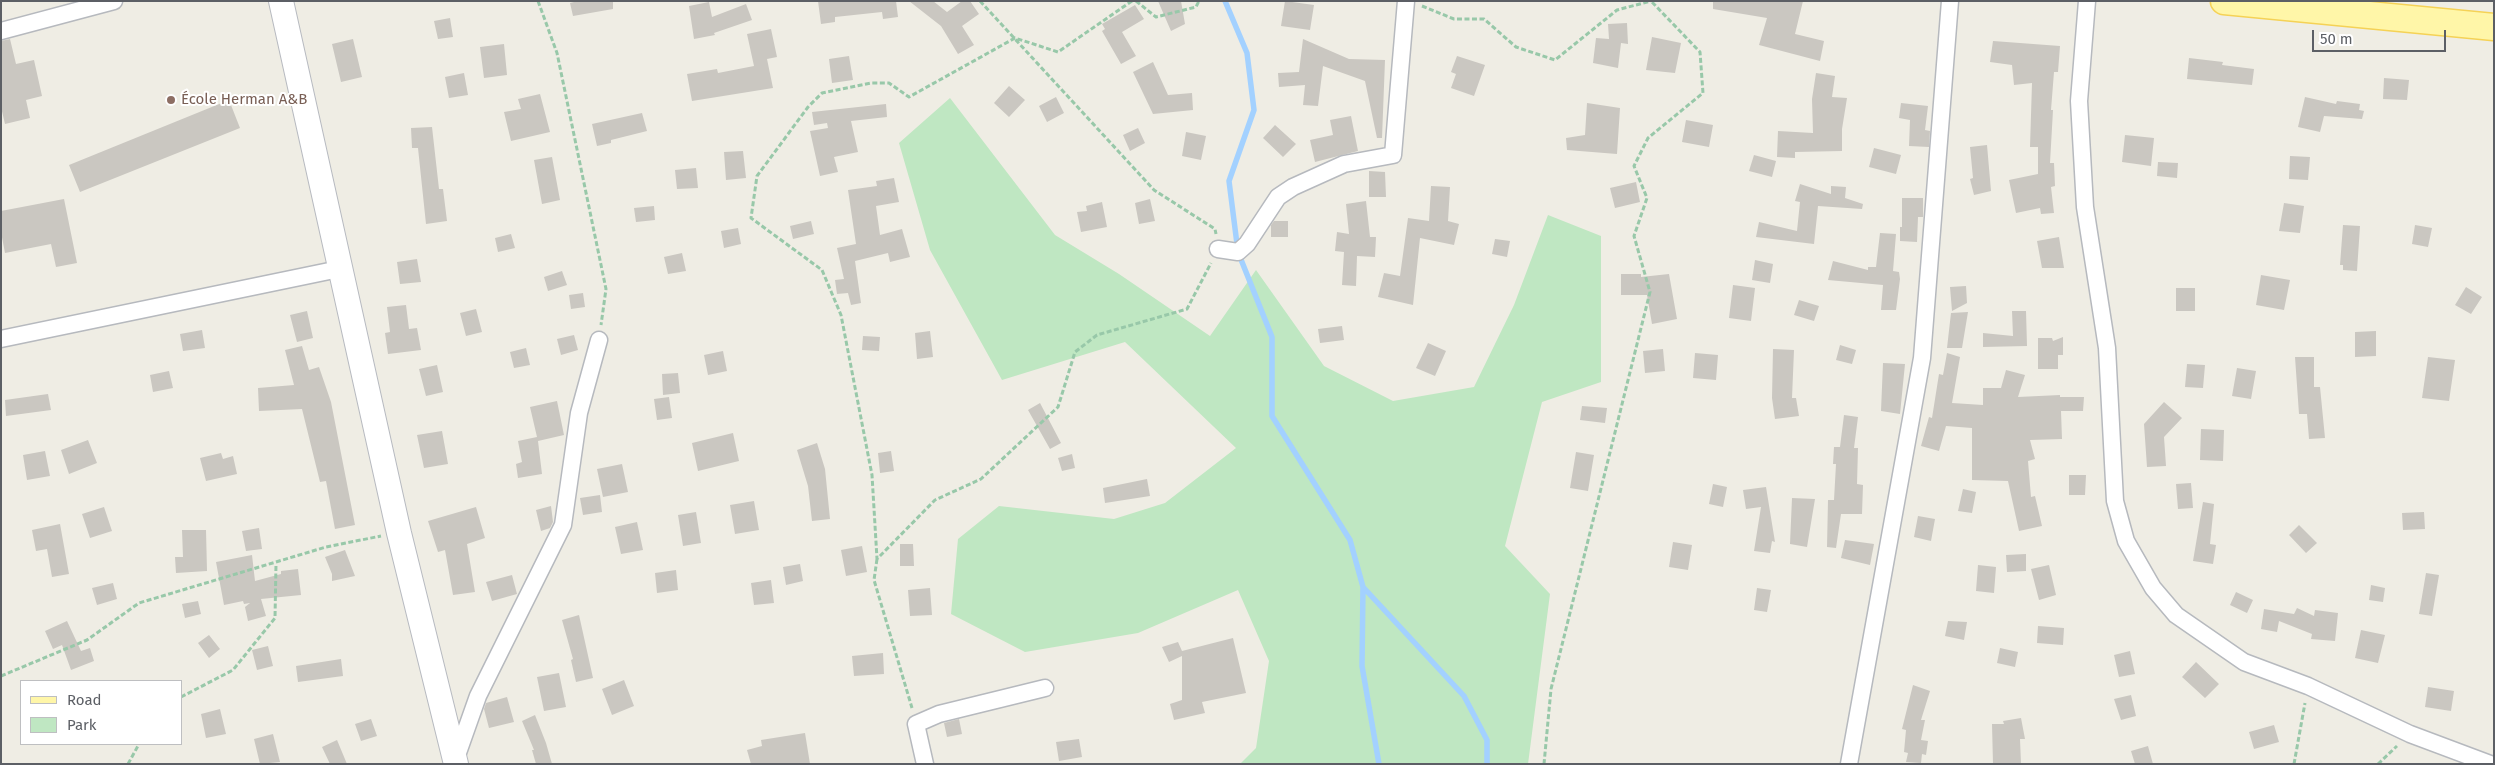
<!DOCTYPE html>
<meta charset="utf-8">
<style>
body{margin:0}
#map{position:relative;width:2495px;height:765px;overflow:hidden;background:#efede4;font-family:"Fira Sans",sans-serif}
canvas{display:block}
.frame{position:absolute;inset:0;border:2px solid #5c5f65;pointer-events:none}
.legend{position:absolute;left:20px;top:680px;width:162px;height:65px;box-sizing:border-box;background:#fff;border:1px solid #bebfc1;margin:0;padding:6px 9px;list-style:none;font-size:15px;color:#5c5f65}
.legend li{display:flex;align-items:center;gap:10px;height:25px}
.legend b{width:25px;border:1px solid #bebfc1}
.scale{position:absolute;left:2312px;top:30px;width:134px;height:22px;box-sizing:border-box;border:2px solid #5c5f65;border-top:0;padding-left:6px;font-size:15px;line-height:18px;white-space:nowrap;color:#5c5f65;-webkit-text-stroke:4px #fff;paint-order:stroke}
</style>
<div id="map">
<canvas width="2495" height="765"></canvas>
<div class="frame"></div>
<ul class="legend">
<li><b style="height:6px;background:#fff6a8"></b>Road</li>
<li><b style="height:14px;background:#bfe7c2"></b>Park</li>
</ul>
<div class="scale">50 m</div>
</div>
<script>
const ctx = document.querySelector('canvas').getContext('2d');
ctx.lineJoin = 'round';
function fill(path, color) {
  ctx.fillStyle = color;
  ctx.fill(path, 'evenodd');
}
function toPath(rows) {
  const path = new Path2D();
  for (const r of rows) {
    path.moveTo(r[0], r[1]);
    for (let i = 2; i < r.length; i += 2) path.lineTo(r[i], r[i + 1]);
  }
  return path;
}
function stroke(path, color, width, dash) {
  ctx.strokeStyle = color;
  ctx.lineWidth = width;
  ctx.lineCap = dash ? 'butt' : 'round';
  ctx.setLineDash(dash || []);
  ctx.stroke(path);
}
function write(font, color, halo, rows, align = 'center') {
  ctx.font = font + ' "Fira Sans",sans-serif';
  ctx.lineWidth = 4;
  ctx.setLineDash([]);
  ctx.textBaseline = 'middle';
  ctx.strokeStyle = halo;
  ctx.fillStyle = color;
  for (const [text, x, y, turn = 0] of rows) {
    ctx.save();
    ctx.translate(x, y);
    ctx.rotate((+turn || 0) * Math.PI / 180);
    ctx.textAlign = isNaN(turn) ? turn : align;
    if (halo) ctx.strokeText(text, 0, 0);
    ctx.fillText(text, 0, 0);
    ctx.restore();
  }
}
fill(toPath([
 [950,98,1055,235,1119,274,1210,336,1256,270,1324,366,1393,401,1474,387,1514,305,1548,215,1601,236,1601,382,1542,402,1505,546,1550,594,1528,764,1240,764,1256,748,1269,661,1238,590,1138,633,1025,652,951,614,958,539,999,506,1114,519,1165,503,1236,448,1125,342,1002,380,930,250,899,143]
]), '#bfe7c2');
stroke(toPath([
 [1225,1,1247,53,1254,110,1229,181,1238,252,1272,337,1272,416,1350,540,1363,587,1464,696,1487,740,1487,764],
 [1363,587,1362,666,1379,764]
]), '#a3d1ff', 5.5);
fill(toPath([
 [578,1,613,1,613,9,573,16,570,3],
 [818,1,896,1,898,17,883,19,882,12,835,17,835,22,821,24],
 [909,1,933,1,947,12,962,1,970,1,979,14,962,26,974,45,958,54,941,26],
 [1158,1,1181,1,1185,24,1171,31],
 [1285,1,1314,5,1310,30,1281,26],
 [1713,1,1803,1,1795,34,1824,41,1820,61,1759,45,1767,18,1713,9],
 [709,2,712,17,746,4,752,20,714,33,715,35,694,39,689,6],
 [1135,5,1144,19,1122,32,1136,56,1121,64,1102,31,1105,29,1102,24],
 [450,18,453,37,438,39,434,21],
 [1627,23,1628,44,1621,43,1618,68,1593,63,1596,38,1609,39,1608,24],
 [771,29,777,57,767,59,773,88,692,101,687,74,717,69,718,73,754,66,747,34],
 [1652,37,1681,43,1675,73,1646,70],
 [10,39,16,64,34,60,42,96,26,100,30,118,5,124,1,107,1,41],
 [353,39,362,77,341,82,332,44],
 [1303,39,1349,59,1385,60,1382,138,1377,138,1365,81,1323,66,1318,106,1303,105,1305,85,1279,87,1278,73,1299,72],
 [1993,41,2060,46,2058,72,2054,72,2051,110,2053,110,2050,163,2054,163,2055,186,2051,187,2054,213,2041,214,2040,208,2016,213,2009,180,2038,174,2038,147,2030,147,2032,83,2014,85,2012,65,1990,62],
 [504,44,507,75,484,78,480,47],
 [849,56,853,80,832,83,829,59],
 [1457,56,1485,65,1474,96,1451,88,1456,74,1451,72],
 [2189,58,2223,62,2222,65,2254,69,2252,85,2187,79],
 [1153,62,1168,95,1192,93,1193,110,1153,114,1133,72],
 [464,73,468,95,449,98,445,77],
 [1816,73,1835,76,1832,97,1847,98,1842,129,1842,151,1795,152,1795,158,1777,157,1778,131,1813,133,1812,99],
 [2384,78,2409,80,2407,100,2383,99],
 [1009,86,1025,100,1009,117,994,103],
 [540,94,550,132,511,141,504,112,521,109,518,99],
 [1056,97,1064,113,1047,122,1039,106],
 [2305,97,2336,104,2337,101,2360,104,2359,110,2364,111,2362,119,2324,116,2320,132,2298,127],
 [229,100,240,128,80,192,69,165],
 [1587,103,1620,108,1617,154,1567,150,1566,138,1585,135],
 [1901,103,1928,106,1925,130,1930,131,1929,147,1909,146,1910,120,1899,118],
 [886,104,887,117,851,121,858,152,834,157,838,172,820,176,810,131,828,128,827,123,814,125,812,112],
 [642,113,647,131,611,140,611,143,597,146,592,124],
 [1351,116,1358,151,1315,162,1310,140,1333,135,1330,120],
 [1686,120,1713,125,1709,147,1682,142],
 [1275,125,1296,144,1283,157,1263,138],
 [432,127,439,189,443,189,447,221,426,224,418,148,412,148,411,128],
 [1138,128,1145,143,1130,151,1123,135],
 [1186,132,1206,136,1201,160,1182,156],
 [2125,135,2154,138,2151,166,2122,162],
 [1987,145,1991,191,1974,195,1970,179,1973,178,1970,147],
 [1874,148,1901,155,1896,174,1869,167],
 [743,151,746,178,726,180,724,152],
 [1754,155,1776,161,1772,177,1749,171],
 [2290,156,2310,157,2308,180,2289,179],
 [552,157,560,200,542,204,534,160],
 [2158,162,2178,163,2177,178,2157,176],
 [696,168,698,188,677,189,675,170],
 [1369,171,1385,172,1386,197,1369,197],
 [894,178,899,202,876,206,880,235,902,229,910,257,890,262,888,253,855,261,861,303,851,305,848,293,837,294,835,280,844,279,837,248,856,244,848,190,877,186,876,181],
 [1636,182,1640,202,1615,208,1610,188],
 [1800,184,1831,194,1831,186,1846,187,1845,198,1863,204,1862,209,1818,206,1814,244,1756,237,1759,222,1797,231,1800,202,1795,201],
 [1431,186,1450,187,1448,221,1459,224,1454,245,1420,238,1413,305,1378,297,1384,273,1400,276,1408,218,1429,221],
 [1902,198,1923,198,1923,217,1918,217,1917,242,1900,241,1900,227,1902,227],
 [64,199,77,263,56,267,51,244,5,253,1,232,1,211],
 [1150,199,1155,221,1139,224,1135,203],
 [1366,201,1370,237,1376,237,1375,257,1357,256,1356,286,1342,285,1344,252,1335,251,1337,232,1349,234,1346,204],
 [1102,202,1107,227,1081,232,1077,212,1087,211,1086,206],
 [2284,203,2304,206,2300,233,2279,231],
 [654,206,655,220,636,222,634,208],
 [811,221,814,234,793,239,790,226],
 [1274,221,1288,221,1288,237,1271,237,1271,225],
 [2343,225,2360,226,2357,271,2343,270,2343,265,2340,265],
 [2415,225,2432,228,2428,247,2412,244],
 [738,228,741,244,724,248,721,231],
 [1880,233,1896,234,1893,271,1899,272,1900,279,1896,310,1881,310,1883,285,1828,280,1833,261,1868,270,1868,267,1876,267],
 [511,234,515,248,498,252,495,238],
 [2059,237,2064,268,2042,268,2037,241],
 [1495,239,1510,241,1507,257,1492,254],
 [682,253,686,271,668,274,664,257],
 [417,259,421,282,400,284,397,262],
 [1755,260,1773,264,1770,283,1752,280],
 [562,271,567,285,548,291,544,277],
 [1621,274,1641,274,1641,277,1669,274,1677,319,1652,324,1647,295,1621,295],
 [2261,275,2290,280,2284,310,2256,305],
 [1733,285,1755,288,1751,321,1729,318],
 [1966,286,1967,303,1952,311,1950,287],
 [2466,287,2482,297,2471,314,2455,305],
 [2176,288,2195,288,2195,311,2176,311],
 [583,293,585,307,571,309,569,295],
 [1799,300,1819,306,1814,321,1794,315],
 [406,305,409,329,417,328,421,350,388,354,385,333,390,332,387,307],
 [476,309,482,332,466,336,460,313],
 [307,311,313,338,297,342,290,315],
 [2012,311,2026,311,2027,346,1983,347,1983,333,2013,336],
 [1968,312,1962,348,1947,348,1951,313],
 [1342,326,1344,340,1320,343,1318,329],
 [202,330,205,348,183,351,180,334],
 [930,331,933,357,917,359,915,333],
 [2376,331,2376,356,2355,357,2355,332],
 [574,335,578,350,561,355,557,339],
 [863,336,880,337,879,351,862,350],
 [2063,337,2063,355,2058,355,2058,369,2038,369,2038,338,2052,338,2053,341],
 [1428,343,1446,351,1435,376,1416,368],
 [1840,345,1856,350,1852,364,1836,360],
 [302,346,309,370,319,367,331,402,355,525,335,529,326,481,320,482,302,409,259,411,258,388,294,385,285,350],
 [526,348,530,365,514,368,510,352],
 [1663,349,1665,371,1645,373,1643,351],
 [1773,349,1794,350,1792,398,1796,398,1799,416,1775,419,1772,398],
 [723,351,727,371,708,375,704,355],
 [1695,353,1718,355,1716,380,1693,378],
 [1947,353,1960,357,1952,403,1983,405,1983,388,2001,388,2006,370,2025,375,2018,397,2060,395,2060,397,2084,397,2083,411,2061,411,2062,439,2030,440,2035,459,2028,461,2031,497,2035,496,2042,526,2019,531,2008,481,1972,480,1972,428,1946,426,1939,451,1921,446,1929,417,1932,418,1939,374,1943,375],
 [2295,357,2314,357,2314,387,2320,387,2325,438,2309,439,2307,414,2299,414],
 [2428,357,2455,360,2449,401,2422,398],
 [1883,363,1905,364,1900,414,1881,411],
 [2187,364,2205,365,2203,388,2185,387],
 [437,365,443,392,426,396,419,369],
 [2237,368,2256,371,2251,399,2232,396],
 [169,371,173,388,153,392,150,375],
 [678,373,680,393,663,395,662,374],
 [48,394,51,410,6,416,5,400],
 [669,397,672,418,657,420,654,399],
 [557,401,564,435,538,441,542,474,518,478,516,464,522,462,518,441,537,437,530,407],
 [2164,402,2182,418,2164,437,2166,466,2147,467,2144,424],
 [1040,403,1061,443,1050,449,1028,410],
 [1582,406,1607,408,1605,423,1580,420],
 [1844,415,1858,417,1854,448,1858,448,1857,484,1863,485,1862,514,1841,514,1836,548,1827,547,1828,500,1834,500,1836,464,1833,464,1834,447,1840,447],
 [2201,429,2224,430,2223,461,2200,460],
 [442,431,448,464,424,468,417,435],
 [733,433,739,461,698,471,692,443],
 [88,440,97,463,69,474,61,450],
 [817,443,825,469,830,519,812,521,808,486,797,450],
 [45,451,50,476,27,480,23,455],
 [891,451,894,471,880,473,878,453],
 [1576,452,1594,455,1588,491,1570,488],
 [221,453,223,459,233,456,237,474,206,481,200,458],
 [1072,454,1075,468,1062,471,1058,458],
 [622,464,628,492,603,497,597,469],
 [2069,475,2086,475,2085,495,2069,495],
 [1147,479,1150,496,1105,503,1103,488],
 [2191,483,2193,508,2178,509,2176,484],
 [1713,484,1727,487,1723,507,1709,504],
 [1766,487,1775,542,1772,541,1770,553,1754,551,1761,507,1746,509,1743,490],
 [1963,489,1976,492,1972,513,1958,511],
 [600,495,602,512,583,515,580,498],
 [1792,498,1815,499,1807,547,1790,544],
 [754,501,759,530,735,534,730,505],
 [2203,502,2214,504,2210,544,2216,545,2213,564,2193,561],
 [551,506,553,522,550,528,541,531,536,510],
 [104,507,112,531,90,538,82,514],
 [476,507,485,538,467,544,475,592,453,595,445,550,438,552,428,521],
 [696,512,701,543,683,546,678,515],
 [2424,512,2425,529,2403,530,2402,513],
 [1918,516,1935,519,1931,541,1914,537],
 [637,522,643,550,621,554,615,527],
 [60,524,69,574,52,577,47,549,36,551,32,530],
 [2299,525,2317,543,2306,553,2289,535],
 [259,528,262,549,246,551,242,531],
 [182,530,206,530,207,571,176,573,175,557,183,557],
 [1845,540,1874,544,1870,565,1841,558],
 [1673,542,1692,545,1688,570,1669,567],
 [900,544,913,544,914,566,900,566],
 [862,546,867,572,846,576,841,550],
 [345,550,355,576,332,581,332,574,325,557],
 [2026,554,2026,571,2007,572,2006,555],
 [252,555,255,581,281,574,281,571,298,569,301,595,261,599,266,616,248,621,245,607,250,603,244,604,243,601,224,605,216,562],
 [800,564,803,581,786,585,783,567],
 [1978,565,1996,567,1994,593,1976,591],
 [2049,565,2056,595,2039,600,2031,569],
 [676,570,678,590,657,593,655,573],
 [2426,573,2439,575,2432,616,2419,614],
 [512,575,517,594,492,601,486,582],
 [771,580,774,603,754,605,751,583],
 [113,583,117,599,97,605,92,588],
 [2371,585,2385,588,2383,602,2369,600],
 [930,588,932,615,910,616,908,590],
 [1757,588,1771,590,1767,612,1754,610],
 [2236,592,2253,600,2247,613,2230,605],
 [198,601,201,614,185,618,182,604],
 [2297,608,2314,616,2315,610,2338,613,2335,641,2311,639,2312,634,2279,621,2277,632,2261,629,2264,609,2294,614],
 [579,615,593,678,576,682,571,660,573,659,562,620],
 [67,621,81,651,90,648,94,661,71,670,62,645,53,649,45,631],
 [1948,621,1967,622,1964,640,1945,636],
 [2038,626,2064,628,2063,645,2037,643],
 [2361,630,2385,635,2378,663,2355,658],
 [209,635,220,649,209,658,198,643],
 [1233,638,1246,693,1202,702,1205,713,1174,720,1170,704,1182,700,1182,656,1169,662,1162,647,1178,642,1182,651],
 [268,646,273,666,257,670,252,650],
 [2000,648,2018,652,2015,667,1997,663],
 [2130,651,2135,674,2119,677,2114,655],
 [883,653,884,674,854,676,852,656],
 [341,659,343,676,298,682,296,666],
 [2196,662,2219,684,2205,698,2182,677],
 [559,673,566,707,544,711,537,677],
 [624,680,634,706,612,715,602,689],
 [1913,685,1930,691,1921,720,1925,720,1921,740,1928,741,1926,755,1922,754,1921,763,1906,762,1908,753,1904,752,1906,730,1902,729],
 [2428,687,2454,691,2451,711,2425,707],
 [2131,695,2136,716,2121,720,2114,699],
 [507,697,514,722,489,728,484,709,486,703],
 [220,709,226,734,206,738,201,714],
 [535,715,546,743,552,764,536,764,532,750,534,750,522,721],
 [2021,718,2025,739,2020,739,2021,764,1993,764,1992,724,2004,724,2003,721],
 [371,719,377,736,361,741,355,724],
 [959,719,962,734,947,737,944,723],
 [2274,725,2279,742,2254,749,2249,732],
 [805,733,810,764,751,764,747,750,762,746,761,740],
 [273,734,280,762,260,764,254,739],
 [1079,739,1082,757,1059,761,1056,742],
 [337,740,347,764,330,764,322,747],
 [2148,746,2153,764,2135,764,2131,751]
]), '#cac7c1');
const minor = toPath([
 [2087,1,2079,101,2085,207,2107,348,2115,501,2126,541,2153,588,2176,615,2244,662,2308,686,2410,734,2490,764],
 [1,31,114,1],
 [1218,249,1238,252,1247,244,1278,197,1293,187,1344,164,1393,155,1406,1],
 [1,339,339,269],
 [455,761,478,696,563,525,579,413,599,340],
 [925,764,916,724,939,714,1045,688],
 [1849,764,1922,358,1950,1]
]);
const secondary = toPath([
 [281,1,399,533,456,764]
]);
const primary = toPath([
 [2224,1,2494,27]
]);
stroke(minor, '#b6b9be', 19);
stroke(secondary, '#b7bac0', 26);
stroke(primary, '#f5d256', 29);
stroke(toPath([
 [538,1,557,53,606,289,601,325],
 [980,1,1154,190,1215,229,1216,234],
 [1132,1,1058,52,1015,38,909,97,889,83,871,83,822,93,808,107,757,176,751,218,822,270,841,315,872,475,877,559,935,500,981,479,1058,407,1075,352,1097,335,1187,309,1211,263],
 [1136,1,1156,17,1196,7,1199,1],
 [1422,6,1454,19,1484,19,1516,47,1555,60,1617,10,1651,1],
 [877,559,874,580,912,708],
 [1,676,87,640,139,603,326,547,381,536],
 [181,697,233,670,275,618,276,564],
 [128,764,139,744],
 [1544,764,1551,689,1650,292,1634,236,1647,198,1634,166,1648,138,1703,93,1700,52,1651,1],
 [2294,764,2305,703],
 [2378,764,2397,746]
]), '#98c8a9', 3, [5, 2.5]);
stroke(minor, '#fff', 16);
stroke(secondary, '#fff', 24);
stroke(primary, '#fff6a8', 26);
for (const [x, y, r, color] of [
 [171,100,5,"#8d6e63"]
]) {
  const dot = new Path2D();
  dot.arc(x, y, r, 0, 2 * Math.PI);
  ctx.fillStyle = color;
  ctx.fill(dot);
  stroke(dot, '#fff', 2);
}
write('15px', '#785e54', '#fff', [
 ["École Herman A&B",181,100]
], 'left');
</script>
